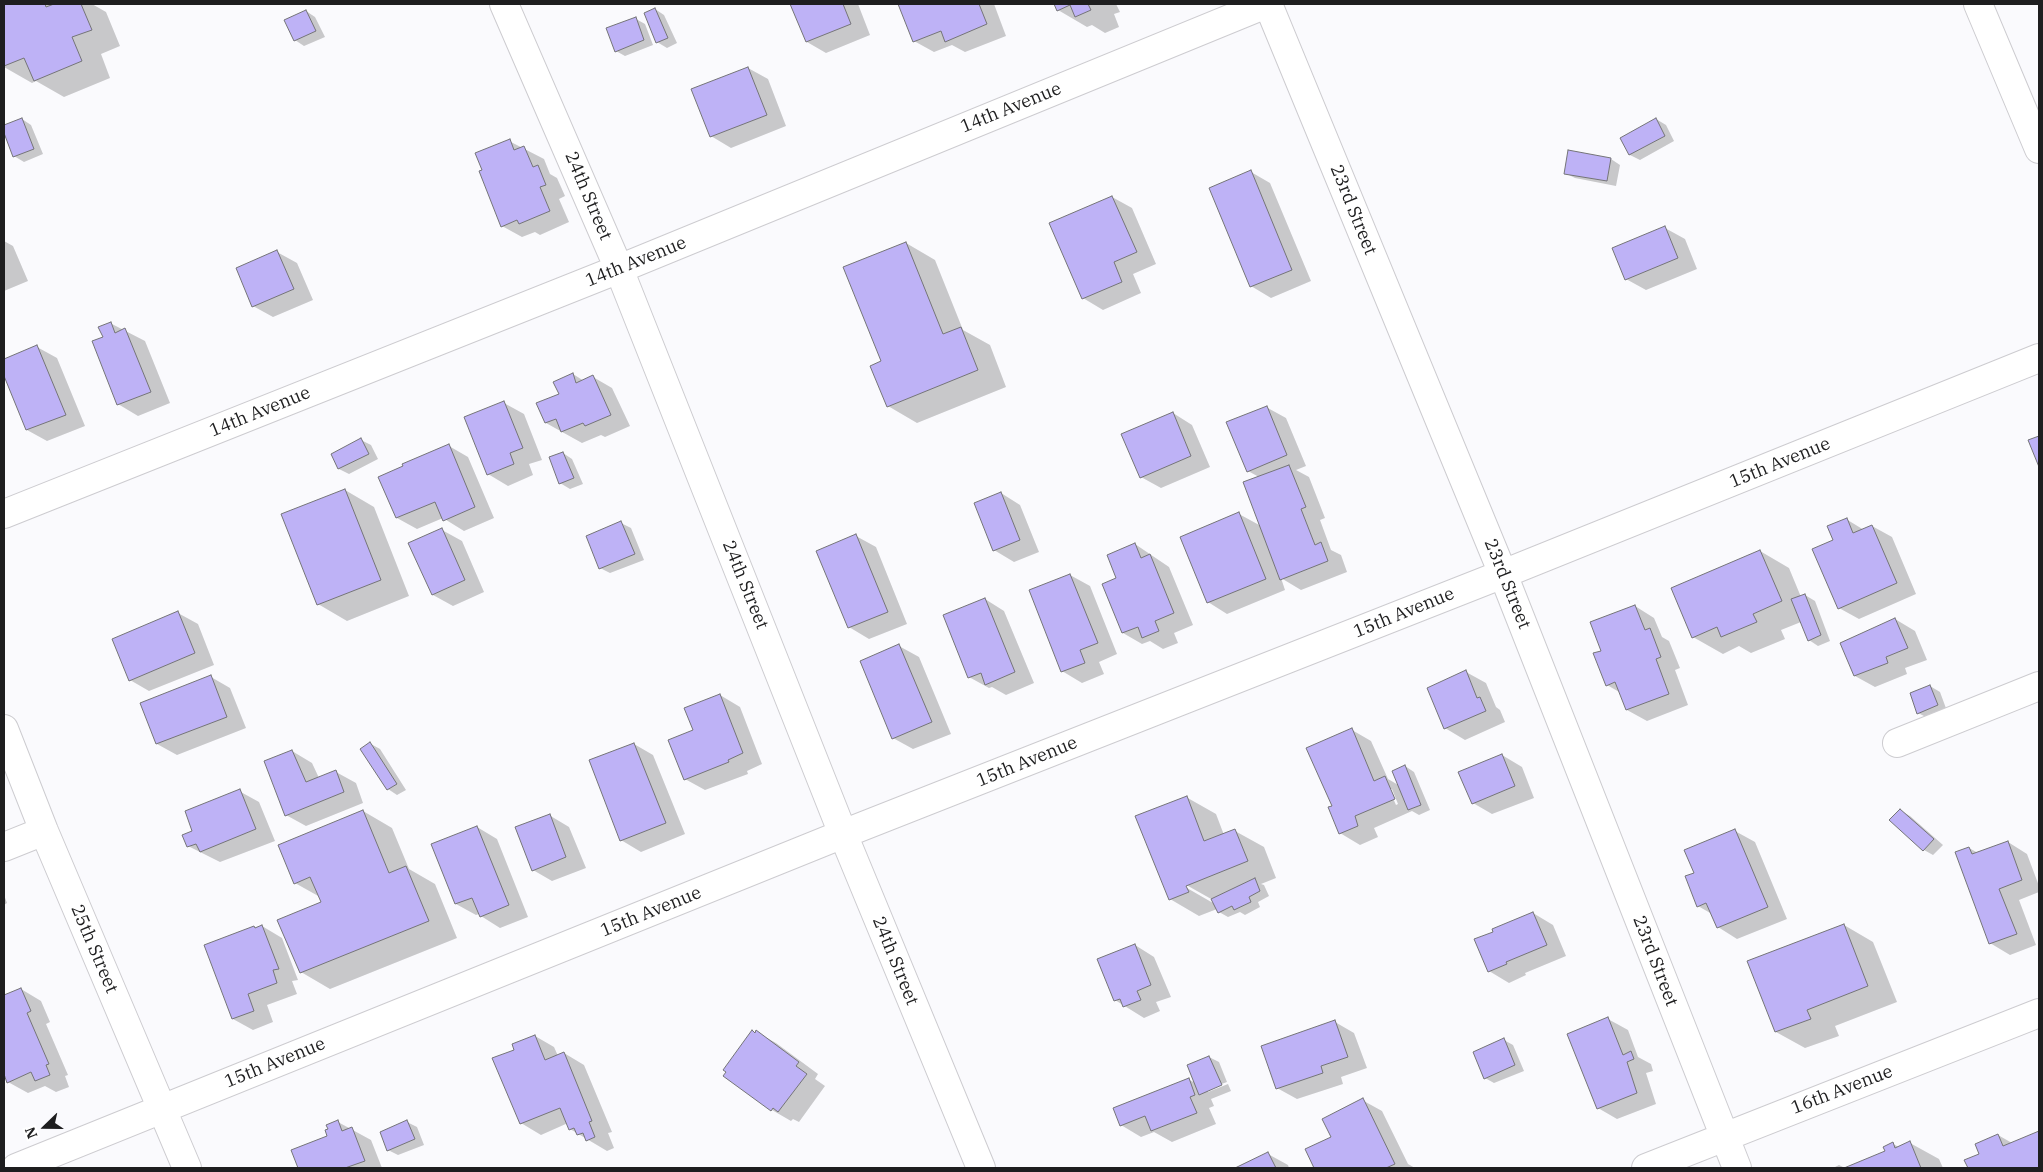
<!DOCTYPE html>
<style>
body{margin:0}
#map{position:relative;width:2043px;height:1172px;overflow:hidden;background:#fafafd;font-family:"IBM Plex Serif",serif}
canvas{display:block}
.frame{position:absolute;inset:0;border:5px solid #1e1e1f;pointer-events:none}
.north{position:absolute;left:20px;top:1102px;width:50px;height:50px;-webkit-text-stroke:4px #fff;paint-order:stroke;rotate:248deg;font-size:14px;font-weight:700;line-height:20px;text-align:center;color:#1e1e1f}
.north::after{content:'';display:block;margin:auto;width:18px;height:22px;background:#1e1e1f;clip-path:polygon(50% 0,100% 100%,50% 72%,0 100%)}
</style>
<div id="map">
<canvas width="2043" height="1172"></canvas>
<div class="frame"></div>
<div class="north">N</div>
</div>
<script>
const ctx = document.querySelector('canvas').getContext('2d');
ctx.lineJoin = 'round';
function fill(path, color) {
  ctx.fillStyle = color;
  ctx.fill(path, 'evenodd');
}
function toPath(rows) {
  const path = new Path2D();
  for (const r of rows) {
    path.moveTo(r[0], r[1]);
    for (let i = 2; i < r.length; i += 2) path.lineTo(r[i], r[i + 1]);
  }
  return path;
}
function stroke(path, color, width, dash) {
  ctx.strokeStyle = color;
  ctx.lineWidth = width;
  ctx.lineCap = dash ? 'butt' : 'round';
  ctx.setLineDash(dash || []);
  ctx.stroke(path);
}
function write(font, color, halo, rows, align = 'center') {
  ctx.font = font + ' "IBM Plex Serif",serif';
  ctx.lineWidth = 4;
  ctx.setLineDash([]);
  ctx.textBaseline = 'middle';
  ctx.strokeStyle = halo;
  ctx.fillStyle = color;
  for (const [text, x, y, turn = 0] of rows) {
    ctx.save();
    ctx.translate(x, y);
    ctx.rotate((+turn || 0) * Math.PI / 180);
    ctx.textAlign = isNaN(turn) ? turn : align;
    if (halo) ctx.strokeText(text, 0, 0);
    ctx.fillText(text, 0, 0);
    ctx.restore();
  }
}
fill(toPath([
 [4,4,92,4,106,12,120,46,101,54,110,78,64,97,36,81,32,83,4,67],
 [792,4,858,4,870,35,826,53,807,42],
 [899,4,994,4,1006,36,965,52,952,45,934,52,914,41],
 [1055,4,1116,4,1120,12,1114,14,1119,27,1105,33,1092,25,1087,27,1058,10],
 [655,9,664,15,677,43,667,48,657,42],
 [306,11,315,17,325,37,304,46,295,40],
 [636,19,645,24,653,45,625,56,616,51],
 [748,68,768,79,786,126,731,148,711,136],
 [22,119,31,125,43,154,24,162,14,156,4,130,4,126],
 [1656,119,1666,125,1674,141,1640,160,1630,155,1622,138],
 [509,141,544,159,550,174,557,178,565,196,559,199,569,222,540,235,535,232,522,237,502,226],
 [1611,159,1620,165,1616,186,1575,178,1565,173],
 [1251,172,1270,183,1311,281,1271,298,1251,286],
 [1112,197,1132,208,1156,264,1133,274,1141,293,1103,310,1083,298],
 [1665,228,1685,239,1697,269,1646,290,1626,279],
 [4,241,13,246,28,281,4,291],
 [906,243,935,260,963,330,990,345,1006,387,917,423,888,406,883,362],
 [277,252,297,263,313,300,273,317,253,306],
 [110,323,145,341,170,403,138,416,118,404,104,337],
 [37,347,57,358,85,426,47,441,27,430,4,373,4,360],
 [573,374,584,381,593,377,612,388,630,426,605,437,601,435,582,443,546,423],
 [504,403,524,414,542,460,529,464,533,475,508,486,488,474],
 [1266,407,1286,418,1306,466,1296,470,1309,477,1325,518,1320,520,1331,550,1341,555,1347,572,1301,590,1281,578,1285,590,1227,614,1208,602,1239,514,1261,526,1259,477,1248,471],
 [1173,413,1192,425,1210,467,1161,488,1141,477],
 [361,440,371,445,378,459,349,474,339,469,332,454],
 [449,446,468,457,494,518,464,531,443,518,417,529,397,518,380,478],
 [563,453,572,459,583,484,570,489,560,483],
 [345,490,374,507,409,596,347,621,318,604],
 [1001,493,1020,505,1039,552,1014,562,994,550,976,503],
 [1846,519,1864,530,1872,526,1892,537,1916,594,1859,619,1839,608,1835,541],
 [621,523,631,528,644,560,610,573,600,568],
 [442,530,462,541,484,592,453,606,433,595],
 [856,536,876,547,907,624,869,639,849,627],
 [1135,544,1169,567,1193,625,1174,633,1178,643,1163,649,1150,641,1142,644,1123,633,1117,578],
 [1760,551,1789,568,1801,597,1805,595,1815,601,1830,641,1818,646,1809,640,1801,622,1781,630,1785,639,1751,653,1739,646,1723,654,1693,637],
 [1070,575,1090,586,1117,654,1099,662,1104,674,1082,683,1062,671],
 [985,599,1004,611,1034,683,1006,695,992,687,989,688,969,677],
 [1635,606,1654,618,1662,637,1669,641,1680,668,1675,670,1688,705,1647,721,1627,710,1621,693,1607,685],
 [178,613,198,624,214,665,149,691,130,680],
 [1895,619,1915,631,1927,660,1905,668,1907,674,1875,687,1855,676,1842,643],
 [899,646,919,657,951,734,913,749,893,738],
 [1466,672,1486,683,1496,707,1500,710,1505,722,1465,740,1445,728],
 [211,677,230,688,246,728,177,755,157,744,142,704],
 [1930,686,1940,692,1947,711,1928,718,1918,713],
 [720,695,740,707,762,764,747,771,748,774,705,790,685,779,694,731],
 [1352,730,1371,741,1388,779,1400,786,1405,766,1414,772,1430,810,1419,815,1412,811,1374,828,1378,837,1360,845,1340,833],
 [1389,789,1392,789,1398,804,1396,805],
 [371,744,380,749,406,790,397,795,388,789],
 [634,744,653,755,685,834,641,852,621,840],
 [292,751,312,763,319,778,336,772,356,783,363,803,306,826,286,815],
 [1502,755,1522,767,1534,798,1492,814,1473,803],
 [239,791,259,802,275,841,220,862,188,846,194,831],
 [1186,797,1216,814,1224,835,1235,831,1264,847,1276,878,1261,884,1264,885,1269,896,1258,902,1260,907,1245,915,1240,912,1228,917,1219,912,1217,909,1199,916,1170,899],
 [1181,882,1213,900,1213,903,1180,884],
 [1900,810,1910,816,1943,845,1933,855,1924,850],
 [363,811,392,828,409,869,435,884,457,938,330,989,301,972,322,902,320,897,295,883],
 [549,815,569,827,586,868,552,881,533,870],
 [477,827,497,839,528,917,500,928,481,916,479,914,476,915,456,904,433,845],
 [1735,831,1755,842,1787,919,1737,939,1718,927,1712,914,1698,906,1695,873],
 [2008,842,2027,854,2039,886,2039,892,2019,900,2036,945,2010,955,1990,943,1969,848,1978,853],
 [4,895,7,903,4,905],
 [1533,913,1553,925,1566,956,1525,973,1526,975,1509,983,1489,971,1494,932],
 [1844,925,1873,942,1897,1002,1835,1026,1839,1036,1805,1048,1776,1032],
 [262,926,282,938,298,980,292,981,297,994,267,1005,273,1022,253,1030,233,1019,206,946,254,927,257,928],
 [1135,945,1154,957,1171,997,1156,1002,1160,1011,1144,1018,1115,1000],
 [21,989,41,1001,50,1022,46,1024,68,1075,65,1076,69,1087,56,1092,45,1086,28,1093,8,1082,4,1071,4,997],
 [1608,1019,1628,1030,1638,1057,1651,1064,1653,1071,1646,1073,1656,1104,1617,1119,1598,1108],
 [1335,1022,1354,1033,1367,1068,1341,1077,1343,1084,1297,1099,1277,1088],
 [756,1032,776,1043,818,1074,815,1079,825,1086,799,1122,793,1119,791,1121,772,1110],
 [535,1036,554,1047,558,1056,564,1053,584,1065,612,1132,608,1133,614,1148,607,1151,570,1129,568,1123,541,1135,521,1123,516,1050],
 [1504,1040,1513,1045,1524,1071,1494,1083,1485,1078],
 [1209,1057,1219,1062,1227,1082,1208,1089,1208,1092,1228,1084,1231,1091,1211,1099,1214,1106,1209,1108,1216,1124,1172,1142,1154,1132,1141,1137,1121,1125,1115,1109,1189,1080,1196,1083],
 [1362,1100,1382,1111,1408,1164,1415,1168,1316,1168,1307,1150,1332,1137],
 [338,1122,371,1140,382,1168,299,1168,292,1151,329,1137],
 [407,1122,417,1127,424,1145,398,1155,388,1150],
 [2039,1132,2039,1168,1969,1168,1966,1160,1981,1154,1998,1135,2012,1143],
 [1910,1143,1939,1159,1943,1168,1847,1168,1886,1152,1893,1144,1899,1147],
 [1268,1154,1288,1165,1289,1168,1238,1168],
 [1839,1165,1845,1168,1833,1168]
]), '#0003');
const building = toPath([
 [4,4,45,4,46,7,54,4,81,4,92,30,72,37,82,61,34,81,24,58,4,66,4,4],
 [790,4,843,4,851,24,806,42,790,4],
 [898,4,979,4,987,24,945,42,941,31,913,42,898,4],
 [1054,4,1088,4,1091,10,1075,17,1070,5,1057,11,1054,4],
 [655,8,668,38,656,43,644,13,655,8],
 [306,10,316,31,294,41,284,20,306,10],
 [636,17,644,40,615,52,606,28,636,17],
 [748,67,767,115,710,137,691,89,748,67],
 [22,118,34,149,13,157,4,133,4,125,22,118],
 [1656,118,1665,136,1629,155,1620,138,1656,118],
 [510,139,514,150,524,146,533,167,538,165,546,185,540,187,550,211,519,224,517,220,501,227,479,171,482,170,475,153,510,139],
 [1568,150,1611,158,1607,181,1564,174,1568,150],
 [1251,170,1292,270,1250,287,1209,188,1251,170],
 [1112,196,1137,252,1114,262,1122,282,1082,299,1049,223,1112,196],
 [1665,226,1678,258,1625,280,1612,248,1665,226],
 [906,242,943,334,961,327,978,370,887,407,870,366,881,361,843,267,906,242],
 [277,250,294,289,252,307,236,268,277,250],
 [111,322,115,333,125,328,151,392,117,405,92,341,103,337,98,327,111,322],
 [37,345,66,415,26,430,4,376,4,359,37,345],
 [573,373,576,383,593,375,611,415,585,426,583,423,561,432,556,419,545,423,536,403,559,394,553,382,573,373],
 [504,401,523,448,510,453,514,464,487,475,464,417,504,401],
 [1267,406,1287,455,1247,472,1226,422,1267,406],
 [1173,412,1191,456,1140,478,1121,434,1173,412],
 [2039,436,2039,467,2028,440,2039,436],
 [361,438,369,454,338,469,331,454,361,438],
 [449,444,475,507,443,521,435,502,396,518,378,477,403,466,402,464,449,444],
 [563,452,574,478,559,484,549,457,563,452],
 [1289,465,1306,507,1301,509,1315,545,1321,542,1328,561,1280,580,1243,482,1289,465],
 [345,489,381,580,317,605,281,514,345,489],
 [1001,492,1020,540,993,551,974,503,1001,492],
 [1239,512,1266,579,1207,603,1180,537,1239,512],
 [1847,518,1853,533,1872,525,1897,583,1838,609,1812,549,1833,540,1827,526,1847,518],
 [621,521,635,554,599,569,586,536,621,521],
 [442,528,465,580,432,595,408,543,442,528],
 [856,534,888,612,848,628,816,551,856,534],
 [1135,543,1141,558,1150,554,1174,613,1155,621,1159,631,1142,638,1138,627,1122,633,1102,584,1116,578,1107,555,1135,543],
 [1760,550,1782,601,1753,614,1757,622,1721,637,1717,627,1692,638,1671,588,1760,550],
 [1070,574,1098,643,1080,650,1085,663,1061,672,1029,590,1070,574],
 [1805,594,1821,635,1808,641,1791,599,1805,594],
 [985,598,1015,672,985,685,981,673,968,678,943,615,985,598],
 [1635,605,1645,630,1650,628,1661,657,1656,659,1669,694,1626,710,1615,682,1606,686,1593,653,1601,651,1590,622,1635,605],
 [178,611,195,653,129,681,112,639,178,611],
 [1895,618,1908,648,1886,657,1888,663,1854,676,1840,643,1895,618],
 [899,644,932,722,892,739,860,661,899,644],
 [1466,670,1477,698,1480,697,1486,711,1444,729,1427,688,1466,670],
 [211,675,227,717,156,744,140,703,211,675],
 [1930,685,1938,705,1917,714,1910,693,1930,685],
 [720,694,743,753,728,760,729,762,684,780,668,740,693,730,684,708,720,694],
 [1352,728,1374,781,1385,776,1395,799,1355,816,1358,826,1339,834,1328,807,1332,806,1306,748,1352,728],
 [370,742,397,784,387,790,360,749,370,742],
 [634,743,666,823,620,841,589,760,634,743],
 [292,750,306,782,336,770,344,792,285,816,264,761,292,750],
 [1502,754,1515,786,1472,804,1458,772,1502,754],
 [1405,765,1421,805,1408,810,1392,771,1405,765],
 [240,789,256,829,200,852,196,844,187,847,182,835,192,831,185,811,240,789],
 [1187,796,1204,841,1235,829,1248,861,1186,886,1189,892,1169,900,1135,816,1187,796],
 [1900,809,1934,839,1923,851,1889,820,1900,809],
 [363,810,389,873,406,866,429,921,300,973,277,920,321,902,310,877,294,884,278,845,363,810],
 [550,814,566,857,532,871,515,827,550,814],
 [477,826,509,905,480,917,472,898,455,904,431,844,477,826],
 [1735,829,1768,907,1717,928,1706,903,1697,907,1685,876,1694,873,1684,850,1735,829],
 [2008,841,2022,880,1999,889,2017,934,1989,944,1955,852,1969,847,1972,854,2008,841],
 [1255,878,1260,891,1249,897,1251,902,1234,910,1232,906,1218,913,1211,899,1255,878],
 [1533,912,1547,945,1506,962,1507,964,1488,972,1474,939,1493,932,1492,929,1533,912],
 [1844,924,1868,986,1807,1010,1811,1019,1775,1032,1747,961,1844,924],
 [262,925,279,969,273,970,277,983,248,994,254,1011,232,1019,204,945,254,926,255,928,262,925],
 [1135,944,1151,985,1137,991,1141,1000,1123,1007,1120,999,1114,1001,1097,959,1135,944],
 [21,988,31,1011,27,1013,49,1064,46,1065,50,1075,35,1081,31,1072,7,1083,4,1074,4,995,21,988],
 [1608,1017,1623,1055,1631,1051,1634,1059,1627,1062,1637,1093,1597,1109,1567,1034,1608,1017],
 [1335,1020,1348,1057,1321,1066,1323,1073,1276,1089,1261,1046,1335,1020],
 [752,1030,755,1033,756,1030,799,1062,796,1066,807,1074,778,1112,773,1108,771,1111,723,1076,726,1072,723,1070,752,1030],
 [535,1035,545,1060,564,1052,592,1121,589,1122,595,1137,586,1141,583,1133,577,1135,574,1128,569,1130,560,1108,520,1124,492,1058,514,1050,512,1044,535,1035],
 [1504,1038,1515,1065,1484,1079,1473,1052,1504,1038],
 [1209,1056,1222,1085,1199,1095,1187,1065,1209,1056],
 [1189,1078,1195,1095,1190,1097,1197,1113,1151,1131,1145,1116,1120,1126,1113,1108,1189,1078],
 [1363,1098,1395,1164,1386,1168,1314,1168,1305,1149,1331,1137,1322,1119,1363,1098],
 [338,1120,342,1131,352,1127,365,1161,345,1168,298,1168,291,1150,327,1136,325,1130,328,1129,326,1125,338,1120],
 [407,1120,415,1139,387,1151,380,1132,407,1120],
 [2039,1131,2039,1168,1968,1168,1964,1160,1979,1154,1975,1144,1998,1134,2003,1146,2039,1131],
 [1910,1141,1921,1168,1844,1168,1885,1151,1883,1147,1893,1142,1895,1148,1910,1141],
 [1268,1152,1276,1168,1235,1168,1268,1152]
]);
fill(building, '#beb2f6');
stroke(building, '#747477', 1);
const minor = toPath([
 [504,4,619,269,843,834,981,1168],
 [1268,4,1503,574,1737,1168],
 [1978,4,2039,149],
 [4,514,619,269,1266,4],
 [4,729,44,831,187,1168],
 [1897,743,2039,686],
 [4,847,44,831],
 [16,1168,843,834,1503,574,2039,358],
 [1646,1168,2039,1013]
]);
stroke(minor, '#cdccd0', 30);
stroke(minor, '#fff', 28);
write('18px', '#1e1e1f', '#fff', [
 ["14th Avenue",1011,108,-22],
 ["24th Street",588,196,67],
 ["23rd Street",1353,210,68],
 ["14th Avenue",636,262,-22],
 ["14th Avenue",260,412,-22],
 ["15th Avenue",1780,463,-22],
 ["23rd Street",1507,584,68],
 ["24th Street",745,585,68],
 ["15th Avenue",1404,613,-22],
 ["15th Avenue",1027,762,-22],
 ["15th Avenue",651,912,-22],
 ["25th Street",94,949,67],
 ["24th Street",895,961,68],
 ["23rd Street",1655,961,69],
 ["15th Avenue",275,1063,-22],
 ["16th Avenue",1842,1090,-21]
]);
</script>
